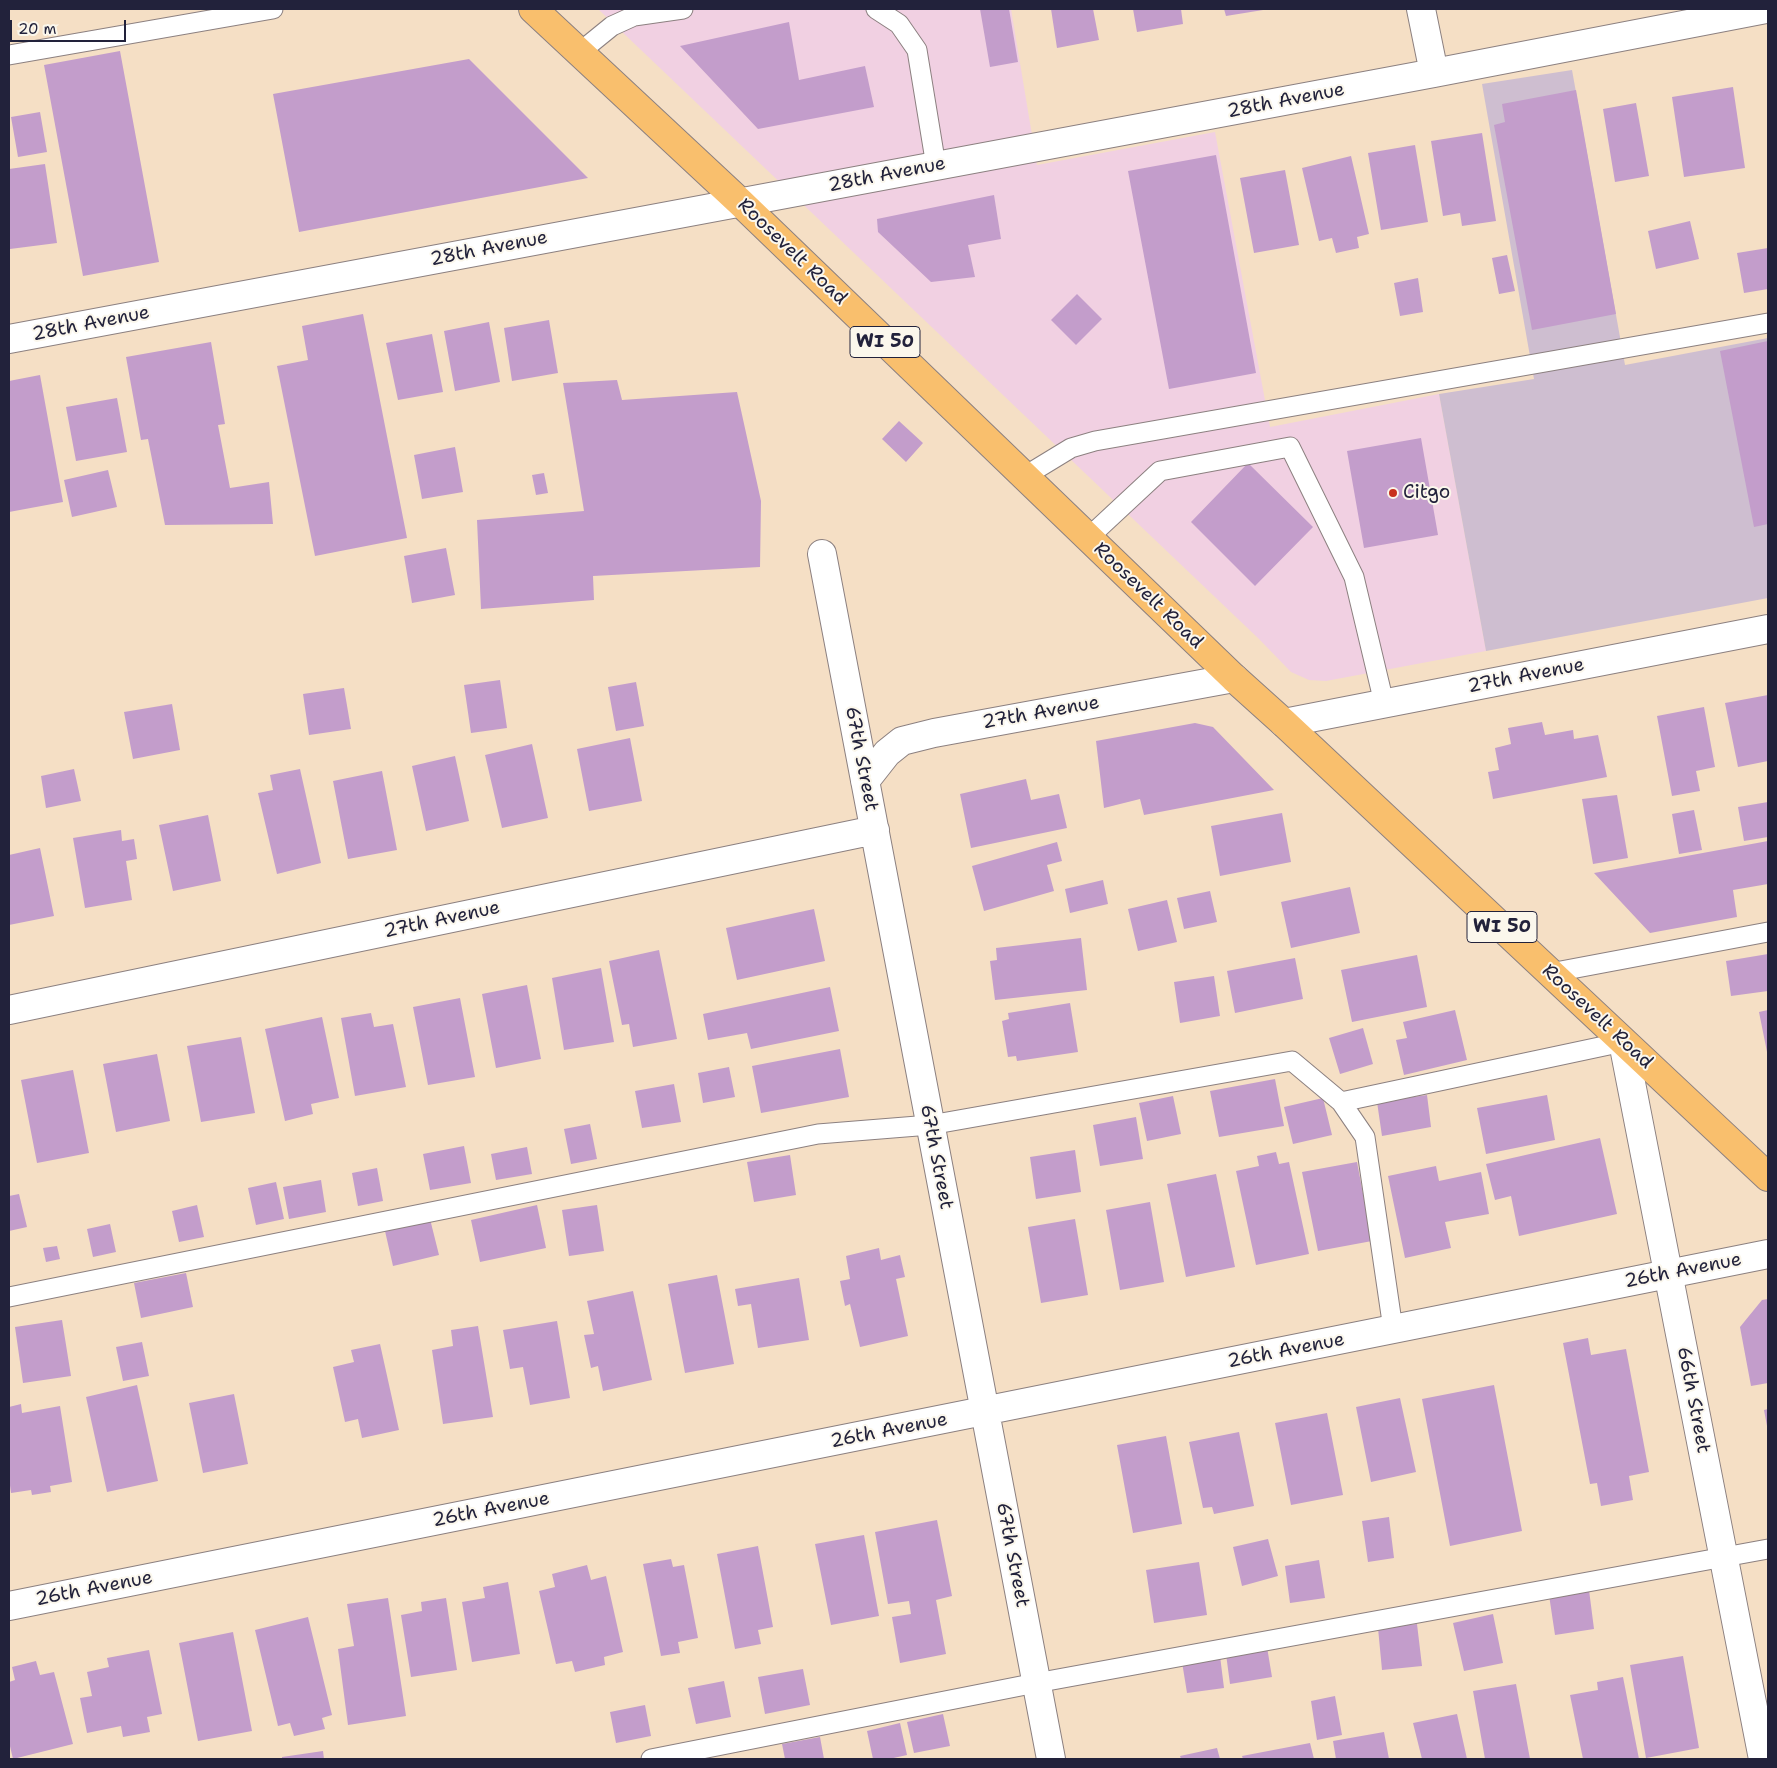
<!DOCTYPE html>
<style>
body{margin:0}
#map{position:relative;width:1777px;height:1768px;overflow:hidden;background:#f5dfc5;font-family:"Shantell Sans",sans-serif}
canvas{display:block}
.frame{position:absolute;inset:0;border:10px solid #22223b;pointer-events:none}
.scale{position:absolute;left:10px;top:20px;width:116px;height:22px;box-sizing:border-box;border:2px solid #22223b;border-top:0;padding-left:6px;font-size:15px;line-height:18px;white-space:nowrap;color:#22223b;-webkit-text-stroke:4px #fbf7ec;paint-order:stroke}
</style>
<div id="map">
<canvas width="1777" height="1768"></canvas>
<div class="frame"></div>
<div class="scale">20 m</div>
</div>
<script>
const ctx = document.querySelector('canvas').getContext('2d');
ctx.lineJoin = 'round';
function fill(path, color) {
  ctx.fillStyle = color;
  ctx.fill(path, 'evenodd');
}
function toPath(rows) {
  const path = new Path2D();
  for (const r of rows) {
    path.moveTo(r[0], r[1]);
    for (let i = 2; i < r.length; i += 2) path.lineTo(r[i], r[i + 1]);
  }
  return path;
}
function stroke(path, color, width, dash) {
  ctx.strokeStyle = color;
  ctx.lineWidth = width;
  ctx.lineCap = dash ? 'butt' : 'round';
  ctx.setLineDash(dash || []);
  ctx.stroke(path);
}
function write(font, color, halo, rows, align = 'center') {
  ctx.font = font + ' "Shantell Sans",sans-serif';
  ctx.lineWidth = 4;
  ctx.setLineDash([]);
  ctx.textBaseline = 'middle';
  ctx.strokeStyle = halo;
  ctx.fillStyle = color;
  for (const [text, x, y, turn = 0] of rows) {
    ctx.save();
    ctx.translate(x, y);
    ctx.rotate((+turn || 0) * Math.PI / 180);
    ctx.textAlign = isNaN(turn) ? turn : align;
    if (halo) ctx.strokeText(text, 0, 0);
    ctx.fillText(text, 0, 0);
    ctx.restore();
  }
}
fill(toPath([
 [598,9,1011,9,1037,165,1215,132,1270,427,1439,394,1486,651,1326,681,1309,680,1291,672,1259,639]
]), '#f1d0e2');
fill(toPath([
 [1572,70,1625,365,1768,338,1768,598,1486,651,1439,394,1534,379,1482,84]
]), '#cebed0');
fill(toPath([
 [980,9,1009,9,1018,62,990,67],
 [1051,9,1093,9,1099,40,1057,48],
 [1133,9,1181,9,1183,24,1137,32],
 [1224,9,1263,9,1263,10,1226,16],
 [789,22,799,80,865,66,874,107,758,129,680,46],
 [120,51,159,262,83,276,44,65],
 [469,59,588,178,299,232,273,94],
 [1733,87,1745,168,1684,177,1672,97],
 [1576,90,1616,314,1532,330,1494,125,1505,122,1502,104],
 [1636,103,1649,176,1615,182,1603,109],
 [40,112,47,152,18,157,11,117],
 [1482,133,1496,221,1462,226,1460,213,1443,216,1431,141],
 [1415,145,1428,222,1381,230,1368,153],
 [1216,155,1256,373,1169,389,1128,171],
 [1351,156,1369,234,1357,237,1359,248,1336,253,1332,238,1319,241,1302,168],
 [45,164,57,243,10,249,9,169],
 [1285,170,1299,245,1254,253,1240,178],
 [994,195,1001,239,968,245,975,277,931,282,878,232,877,219],
 [1690,221,1699,259,1656,269,1648,231],
 [1768,248,1768,289,1744,293,1737,253],
 [1507,255,1515,291,1499,294,1492,258],
 [1418,278,1423,312,1400,316,1394,283],
 [1077,294,1102,319,1076,345,1051,320],
 [363,314,407,538,315,556,277,366,308,360,302,326],
 [549,320,558,373,512,381,504,328],
 [489,322,500,382,455,391,444,331],
 [432,334,443,392,398,400,386,343],
 [1768,341,1768,524,1754,527,1720,351],
 [211,342,225,424,218,425,230,488,269,482,273,524,165,525,148,439,141,440,126,357],
 [40,375,63,502,9,512,9,381],
 [617,380,622,400,737,392,761,501,760,567,593,576,594,600,481,609,477,520,584,511,563,383],
 [117,398,127,452,76,461,66,407],
 [899,421,923,443,906,462,882,439],
 [1421,438,1438,535,1364,548,1347,451],
 [455,447,463,492,422,499,414,455],
 [1248,463,1313,527,1255,586,1191,522],
 [108,470,117,507,72,517,64,480],
 [544,473,548,493,536,495,532,475],
 [446,548,455,595,412,603,404,556],
 [500,680,507,728,471,733,464,685],
 [636,682,644,726,616,731,608,687],
 [344,688,351,729,309,735,303,694],
 [1768,695,1768,761,1738,767,1725,703],
 [172,704,180,750,133,759,124,712],
 [1704,707,1715,767,1696,771,1700,791,1672,796,1657,716],
 [1542,722,1545,735,1573,730,1574,739,1598,735,1607,777,1493,799,1488,772,1499,770,1495,748,1511,744,1508,728],
 [1195,723,1213,727,1274,790,1144,815,1140,799,1104,808,1096,741],
 [630,738,642,801,589,811,577,749],
 [532,744,548,818,502,828,485,755],
 [455,756,469,821,426,831,412,766],
 [74,769,81,801,46,808,41,776],
 [300,769,321,863,277,874,258,793,273,790,270,775],
 [382,771,397,850,348,859,333,781],
 [1026,779,1031,800,1059,794,1067,828,971,848,960,794],
 [1617,795,1628,858,1593,864,1582,799],
 [1768,802,1768,837,1744,841,1738,807],
 [1694,810,1702,850,1679,854,1672,814],
 [1282,813,1291,862,1220,876,1211,826],
 [208,815,221,881,173,891,159,825],
 [121,830,122,841,134,839,137,859,126,861,132,900,85,908,73,838],
 [1768,841,1768,884,1733,890,1737,917,1650,933,1594,873],
 [1057,842,1062,861,1047,865,1054,891,984,911,972,866],
 [40,848,54,916,9,925,9,855],
 [1103,880,1108,904,1070,913,1065,889],
 [1350,887,1360,933,1291,948,1281,902],
 [1210,891,1217,922,1184,929,1177,898],
 [1167,900,1177,942,1138,951,1128,909],
 [814,909,825,961,737,980,726,928],
 [1081,938,1087,990,995,1000,990,961,997,960,996,948],
 [659,950,677,1039,633,1047,629,1024,622,1025,609,961],
 [1768,954,1768,991,1731,996,1726,961],
 [1417,955,1427,1007,1352,1022,1341,970],
 [1295,958,1303,999,1235,1013,1227,971],
 [601,968,614,1042,564,1050,552,978],
 [1214,976,1220,1016,1180,1023,1174,982],
 [527,985,541,1059,496,1068,482,994],
 [830,987,839,1031,751,1049,747,1033,708,1040,703,1014],
 [460,998,475,1077,428,1085,413,1007],
 [1070,1003,1078,1052,1017,1061,1016,1056,1008,1057,1002,1021,1009,1019,1008,1013],
 [1455,1010,1467,1060,1404,1075,1396,1040,1407,1038,1403,1022],
 [1768,1010,1768,1052,1767,1052,1759,1012],
 [371,1013,374,1027,393,1024,406,1087,355,1096,341,1018],
 [322,1017,339,1098,311,1104,313,1114,285,1121,265,1029],
 [1363,1028,1373,1064,1340,1074,1329,1038],
 [241,1037,255,1113,201,1122,187,1046],
 [840,1049,849,1097,761,1113,752,1066],
 [157,1054,170,1121,116,1132,103,1064],
 [729,1067,735,1097,703,1103,698,1073],
 [73,1070,89,1153,37,1163,21,1080],
 [1275,1079,1284,1126,1219,1137,1210,1091],
 [674,1084,681,1122,642,1128,635,1091],
 [1427,1095,1431,1127,1382,1136,1377,1102],
 [1547,1095,1555,1140,1486,1154,1477,1108],
 [1173,1096,1181,1134,1147,1141,1139,1103],
 [1323,1098,1332,1135,1293,1144,1284,1107],
 [1136,1117,1143,1159,1100,1166,1093,1125],
 [590,1124,597,1159,571,1164,564,1129],
 [1600,1138,1617,1214,1519,1236,1511,1196,1495,1200,1486,1164],
 [464,1146,471,1183,430,1190,423,1154],
 [527,1147,532,1174,496,1180,491,1154],
 [1075,1150,1081,1192,1036,1199,1030,1157],
 [1276,1152,1279,1164,1289,1162,1309,1254,1256,1265,1236,1171,1259,1166,1257,1156],
 [790,1155,796,1195,754,1202,747,1162],
 [1357,1162,1372,1241,1318,1251,1302,1172],
 [1436,1166,1439,1181,1481,1172,1489,1214,1445,1222,1451,1248,1405,1258,1388,1176],
 [377,1168,383,1201,358,1206,352,1173],
 [1216,1174,1235,1267,1186,1277,1167,1184],
 [321,1180,326,1212,289,1219,283,1187],
 [276,1182,284,1219,256,1225,248,1188],
 [19,1194,27,1227,9,1231,9,1196],
 [1150,1202,1164,1282,1120,1290,1106,1210],
 [197,1205,204,1237,179,1242,172,1211],
 [537,1205,546,1248,480,1262,471,1220],
 [597,1205,604,1251,569,1256,562,1210],
 [430,1219,439,1255,393,1266,385,1231],
 [1075,1219,1088,1295,1041,1303,1028,1227],
 [110,1224,116,1252,93,1257,87,1229],
 [57,1246,60,1259,46,1262,43,1248],
 [879,1248,881,1260,900,1255,905,1277,896,1279,908,1336,860,1347,850,1304,845,1306,840,1281,850,1279,846,1256],
 [186,1273,193,1307,141,1318,134,1283],
 [717,1275,734,1364,685,1373,668,1284],
 [799,1278,809,1340,758,1348,751,1304,738,1306,735,1289],
 [633,1291,652,1380,603,1391,598,1366,591,1368,584,1335,594,1334,587,1301],
 [1768,1299,1768,1383,1751,1386,1740,1327,1762,1300],
 [62,1320,71,1376,23,1383,15,1327],
 [557,1321,570,1398,530,1405,523,1367,510,1369,503,1330],
 [478,1326,493,1417,443,1424,432,1350,453,1346,451,1330],
 [1588,1338,1591,1355,1626,1349,1649,1472,1629,1476,1633,1500,1601,1506,1597,1483,1590,1484,1563,1343],
 [142,1342,149,1376,123,1381,116,1347],
 [380,1344,399,1430,362,1438,358,1419,345,1422,333,1367,354,1362,351,1350],
 [137,1385,158,1481,107,1492,86,1397],
 [1494,1385,1522,1531,1450,1546,1422,1399],
 [234,1394,248,1464,203,1473,189,1403],
 [1400,1398,1416,1472,1371,1482,1356,1407],
 [21,1404,22,1413,60,1406,72,1482,50,1486,51,1492,32,1495,31,1490,11,1493,9,1478,9,1407],
 [1768,1409,1768,1426,1767,1426,1764,1410],
 [1327,1413,1343,1495,1291,1505,1275,1423],
 [1239,1432,1254,1506,1214,1514,1212,1507,1203,1508,1189,1442],
 [1166,1436,1182,1524,1133,1533,1117,1445],
 [1389,1517,1394,1558,1368,1562,1362,1521],
 [937,1520,952,1596,936,1600,946,1654,900,1663,892,1617,911,1614,909,1601,888,1604,875,1532],
 [864,1535,879,1616,831,1625,815,1544],
 [1268,1539,1278,1576,1242,1586,1233,1547],
 [758,1546,773,1627,758,1630,761,1644,735,1649,717,1554],
 [671,1559,673,1567,684,1565,698,1638,678,1642,680,1653,661,1656,643,1564],
 [1319,1560,1325,1598,1290,1603,1285,1566],
 [1199,1562,1207,1615,1154,1623,1146,1570],
 [587,1565,591,1580,606,1576,623,1652,604,1657,605,1665,575,1672,572,1661,556,1664,539,1591,555,1587,552,1574],
 [508,1582,520,1654,472,1662,462,1602,485,1598,483,1587],
 [1589,1590,1594,1629,1555,1635,1549,1595],
 [388,1598,406,1716,348,1725,338,1649,354,1646,347,1604],
 [446,1598,457,1670,411,1677,401,1615,422,1611,421,1602],
 [1493,1614,1503,1663,1464,1671,1453,1623],
 [308,1617,332,1715,322,1718,325,1729,294,1736,290,1723,278,1726,255,1630],
 [1417,1624,1422,1666,1382,1670,1378,1628],
 [233,1632,252,1731,198,1741,179,1643],
 [1267,1647,1272,1677,1230,1684,1226,1654],
 [149,1650,162,1714,147,1717,150,1732,123,1737,121,1726,87,1733,80,1698,92,1696,87,1672,109,1667,107,1658],
 [1220,1656,1224,1688,1187,1693,1182,1662],
 [1683,1656,1699,1748,1646,1758,1630,1665],
 [36,1661,40,1675,54,1672,73,1744,13,1759,9,1742,9,1682,15,1680,12,1667],
 [803,1669,810,1705,765,1714,758,1677],
 [1623,1677,1639,1759,1583,1759,1570,1695,1598,1690,1597,1682],
 [724,1681,731,1717,696,1724,688,1688],
 [1516,1684,1530,1759,1485,1759,1473,1691],
 [1335,1696,1342,1735,1317,1740,1311,1701],
 [645,1705,651,1736,616,1743,610,1712],
 [943,1714,950,1746,914,1753,907,1722],
 [1457,1714,1467,1759,1422,1759,1413,1723],
 [900,1723,907,1755,889,1759,873,1759,867,1731],
 [1384,1732,1389,1759,1336,1759,1333,1741],
 [820,1737,824,1759,785,1759,782,1744],
 [1310,1743,1314,1759,1243,1759,1242,1756],
 [1217,1748,1220,1759,1181,1759,1180,1756],
 [323,1751,324,1759,282,1759,282,1757]
]), '#c39dcb');
const lane = toPath([
 [876,9,899,24,917,50,936,166],
 [580,52,612,26,634,16,683,9],
 [9,55,273,9],
 [1025,476,1071,448,1095,441,1768,323],
 [1088,538,1160,471,1290,447,1354,577,1384,703],
 [1550,973,1768,932],
 [1341,1102,1623,1042],
 [9,1297,818,1134,930,1125,1292,1061,1341,1102,1365,1137,1393,1329],
 [651,1759,1036,1683,1768,1549]
]);
const street = toPath([
 [1421,9,1434,73],
 [9,339,1434,73,1766,9],
 [822,554,1051,1759],
 [1284,723,1768,629],
 [865,781,887,753,902,741,934,733,1234,678],
 [9,1010,875,830],
 [1623,1042,1763,1759],
 [9,1606,1768,1254]
]);
const primary = toPath([
 [533,9,741,203,1234,678,1284,723,1768,1177]
]);
stroke(lane, '#8c8080', 21);
stroke(street, '#8c8080', 30);
stroke(primary, '#8c8080', 30);
stroke(lane, '#fff', 19);
stroke(street, '#fff', 28);
stroke(primary, '#f9bf6d', 28);
for (const [x, y, r, color] of [
 [1393,493,5,"#c8321e"]
]) {
  const dot = new Path2D();
  dot.arc(x, y, r, 0, 2 * Math.PI);
  ctx.fillStyle = color;
  ctx.fill(dot);
  stroke(dot, '#fbf7ec', 2);
}
for (const [x, y, w] of [
 [885,342,70],
 [1502,927,70]
]) {
  const box = new Path2D();
  box.roundRect(x - w / 2, y - 15.5, w, 31, 4);
  ctx.fillStyle = '#fbf7ec';
  ctx.fill(box);
  stroke(box, '#22223b', 1);
}
write('bold 18px', '#22223b', null, [
 ["WI 50",885,342],
 ["WI 50",1502,927]
]);
write('19px', '#22223b', '#fbf7ec', [
 ["28th Avenue",1286,101,-11],
 ["28th Avenue",887,175,-11],
 ["28th Avenue",489,249,-11],
 ["Roosevelt Road",792,252,44],
 ["28th Avenue",91,324,-11],
 ["Roosevelt Road",1148,596,44],
 ["27th Avenue",1526,676,-11],
 ["27th Avenue",1041,713,-10],
 ["67th Street",861,759,79],
 ["27th Avenue",442,920,-12],
 ["Roosevelt Road",1597,1017,43],
 ["67th Street",936,1157,79],
 ["26th Avenue",1683,1271,-11],
 ["26th Avenue",1286,1351,-11],
 ["66th Street",1693,1400,79],
 ["26th Avenue",889,1431,-11],
 ["26th Avenue",491,1510,-11],
 ["67th Street",1012,1555,79],
 ["26th Avenue",94,1589,-11]
]);
write('19px', '#22223b', '#fbf7ec', [
 ["Citgo",1403,493]
], 'left');
</script>
